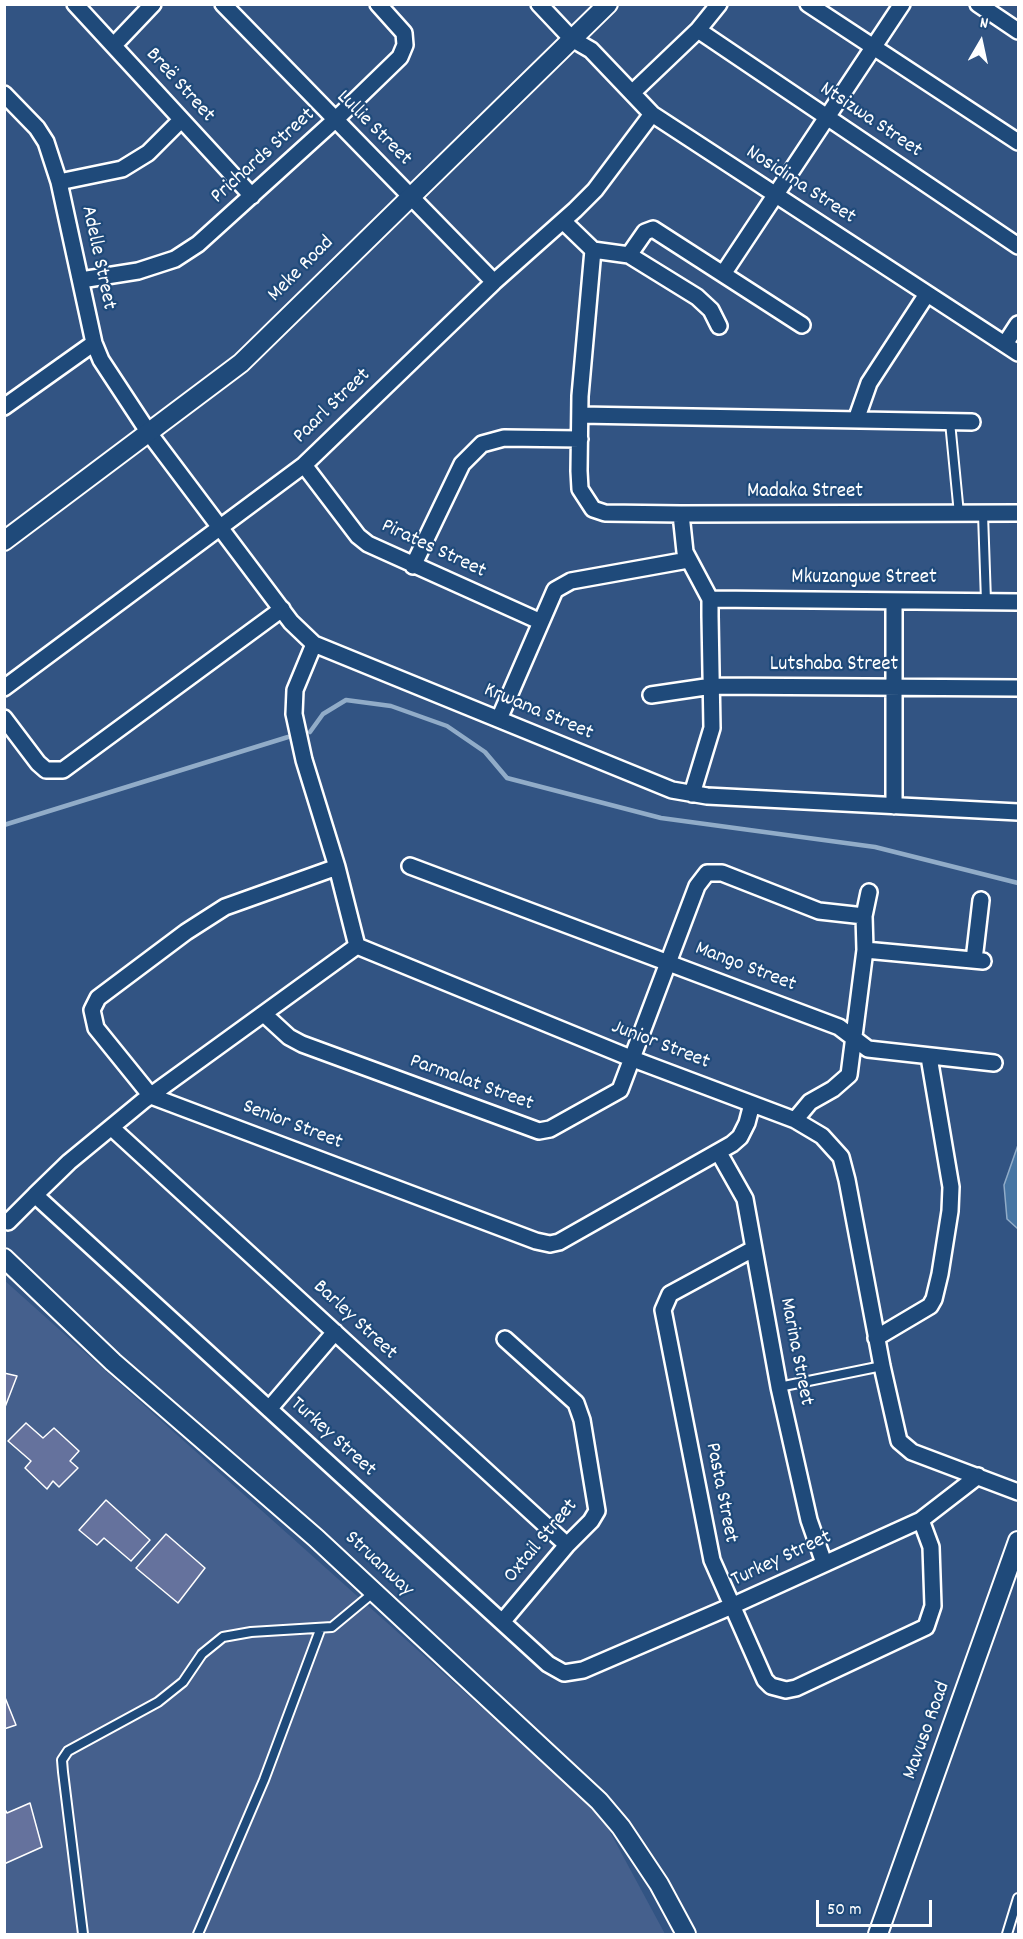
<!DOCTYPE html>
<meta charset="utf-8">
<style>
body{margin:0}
#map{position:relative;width:1023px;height:1939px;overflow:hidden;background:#325483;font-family:Dekko,sans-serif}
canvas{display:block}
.frame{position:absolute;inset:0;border:6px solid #fff;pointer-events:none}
.north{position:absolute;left:951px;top:12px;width:60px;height:60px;-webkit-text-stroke:4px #1f4a7a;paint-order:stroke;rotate:9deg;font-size:16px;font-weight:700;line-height:24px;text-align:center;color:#fff}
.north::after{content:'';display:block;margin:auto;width:21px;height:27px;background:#fff;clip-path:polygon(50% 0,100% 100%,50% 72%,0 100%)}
.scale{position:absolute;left:816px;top:1900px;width:116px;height:27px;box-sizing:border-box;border:3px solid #fff;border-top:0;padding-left:8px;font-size:18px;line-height:21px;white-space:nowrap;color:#fff;-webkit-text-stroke:4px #1f4a7a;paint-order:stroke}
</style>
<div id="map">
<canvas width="1023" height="1939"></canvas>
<div class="frame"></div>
<div class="north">N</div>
<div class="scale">50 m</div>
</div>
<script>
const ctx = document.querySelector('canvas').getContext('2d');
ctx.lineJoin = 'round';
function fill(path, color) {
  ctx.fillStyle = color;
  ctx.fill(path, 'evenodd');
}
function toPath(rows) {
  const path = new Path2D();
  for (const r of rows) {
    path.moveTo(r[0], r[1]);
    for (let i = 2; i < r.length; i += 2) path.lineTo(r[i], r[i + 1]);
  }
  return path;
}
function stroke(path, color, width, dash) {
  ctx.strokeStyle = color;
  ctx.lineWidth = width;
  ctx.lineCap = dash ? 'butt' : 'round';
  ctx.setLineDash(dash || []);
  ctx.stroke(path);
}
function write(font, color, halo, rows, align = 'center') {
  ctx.font = font + ' Dekko,sans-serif';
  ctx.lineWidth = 4.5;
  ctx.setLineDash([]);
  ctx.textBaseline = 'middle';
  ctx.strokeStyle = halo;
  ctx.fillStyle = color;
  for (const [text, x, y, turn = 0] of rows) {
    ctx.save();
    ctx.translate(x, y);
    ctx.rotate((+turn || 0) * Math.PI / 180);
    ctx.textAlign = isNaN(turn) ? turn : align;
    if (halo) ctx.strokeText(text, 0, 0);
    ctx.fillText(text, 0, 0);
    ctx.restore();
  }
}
fill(toPath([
 [4,1280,508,1731,596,1806,665,1934,5,1934]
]), '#45608d');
const water = toPath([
 [1018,1145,1018,1229,1007,1219,1004,1185,1018,1145]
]);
fill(water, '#4775a3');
stroke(water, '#91acc8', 1.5);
stroke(toPath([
 [310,732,323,714,346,700,391,706,447,726,485,752,507,778,661,818,875,847,1018,883],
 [4,825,288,737]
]), '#91acc8', 4.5);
const building = toPath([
 [4,1373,17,1376,5,1407,4,1407,4,1373],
 [26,1423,43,1438,54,1428,79,1451,70,1461,78,1468,59,1487,53,1481,47,1489,25,1468,31,1461,8,1441,26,1423],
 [106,1500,150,1540,131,1561,104,1538,97,1545,79,1530,106,1500],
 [166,1534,205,1568,178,1603,136,1568,166,1534],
 [4,1695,16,1725,4,1729,4,1695],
 [30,1803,42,1847,4,1864,4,1808,7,1813,30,1803]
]);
fill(building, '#65729d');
stroke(building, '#fff', 1.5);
const service = toPath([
 [950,422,959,514],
 [983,514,986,601],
 [779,1387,882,1366],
 [83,1934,63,1772,62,1760,68,1751,158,1702,183,1682,202,1654,223,1637,251,1632,332,1627,373,1593],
 [198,1934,264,1780,320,1630],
 [1007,1934,1018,1898]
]);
const minor = toPath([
 [75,4,252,196],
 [223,4,494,282],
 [539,4,572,39,591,50,652,114,1018,353],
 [808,4,1018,142],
 [978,4,1018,31],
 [698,30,1018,246],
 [114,45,153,4],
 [632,93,698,30,719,4],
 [4,94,37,128,46,142,59,182,94,343,101,360,149,433,291,622,314,644,672,790,707,796,1018,812],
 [59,182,122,169,148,153,181,120],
 [563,221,593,250,629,255,697,297,711,310,719,326],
 [593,250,580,396,579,471,580,489,593,509,605,513,681,514,1018,513],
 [629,255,645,232,653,229,802,325],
 [723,274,902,4],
 [81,280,138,271,175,259,198,244,335,120,400,57,405,45,404,33,378,4],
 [1005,344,1018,324],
 [4,407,94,343],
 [580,415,972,422],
 [856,420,869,383,927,294],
 [304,465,358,536,368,544,539,621],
 [681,514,685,552,710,599,710,616,712,728,692,794],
 [413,566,462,464,482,444,504,438,580,439],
 [710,599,1018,602],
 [314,644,295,690,294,714,304,760,337,867,357,946,633,1059,795,1120,822,1136,841,1157,847,1180,882,1366,899,1441,912,1452,1018,1492],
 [4,688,304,465,494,282,575,210,595,190,652,114],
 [651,695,712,686,1018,688],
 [4,718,38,763,46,770,63,770,282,609],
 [499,719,555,590,571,581,688,560],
 [894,806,894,601],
 [410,866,839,1027,868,1049,994,1063],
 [337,867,225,907,186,932,98,998,92,1010,96,1028,151,1096,536,1241,550,1244,559,1242,732,1144,740,1137,747,1123,752,1104],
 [357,946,143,1101,69,1162,35,1195,548,1664,564,1673,583,1670,734,1605,921,1520,978,1476],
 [865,950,983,961],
 [974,960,981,900],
 [265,1015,289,1037,302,1044,539,1131,550,1129,620,1090,697,886,707,873,722,873,819,911,864,916],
 [795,1120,810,1102,833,1089,849,1075,865,950,864,916,869,892],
 [113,1129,567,1545],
 [719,1153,745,1199,779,1387,809,1520,824,1563],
 [8,1222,35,1195],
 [753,1249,670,1294,663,1310,712,1560,765,1680,771,1686,786,1690,796,1688,926,1627,933,1606,931,1547,921,1520],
 [876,1338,930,1306,934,1299,940,1274,950,1211,951,1187,929,1057],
 [269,1409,335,1332],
 [503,1621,567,1545,591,1521,597,1511,582,1420,576,1403,505,1339]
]);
const tertiary = toPath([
 [4,541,241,363,608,4],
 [4,1258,113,1362,316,1538,599,1801,621,1827,659,1884,686,1934],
 [878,1934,1018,1541]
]);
stroke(service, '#fff', 12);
stroke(minor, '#fff', 20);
stroke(tertiary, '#fff', 22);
stroke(service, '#1f4a7a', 8);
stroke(minor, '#1f4a7a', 15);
stroke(tertiary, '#1f4a7a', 18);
write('21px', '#fff', '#1f4a7a', [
 ["Breë Street",179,86,48],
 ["Ntsizwa Street",870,121,34],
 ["Lullie Street",373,129,45],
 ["Prichards Street",264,157,-42],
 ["Nosidima Street",800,186,33],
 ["Adelle Street",97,258,78],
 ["Meke Road",302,270,-45],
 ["Paarl Street",333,407,-44],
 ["Madaka Street",805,493],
 ["Pirates Street",433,550,25],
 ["Mkuzangwe Street",864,579],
 ["Lutshaba Street",834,666],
 ["Krwana Street",538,713,23],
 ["Mango Street",745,968,21],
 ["Junior Street",660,1046,21],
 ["Parmalat Street",471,1084,20],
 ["Senior Street",292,1126,21],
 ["Barley Street",354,1321,43],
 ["Marina Street",795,1352,79],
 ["Turkey Street",332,1438,42],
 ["Pasta Street",720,1493,79],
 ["Oxtail Street",542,1542,-50],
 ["Turkey Street",782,1560,-25],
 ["Struanway",378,1565,43],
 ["Mavuso Road",928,1731,-70]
]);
</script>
